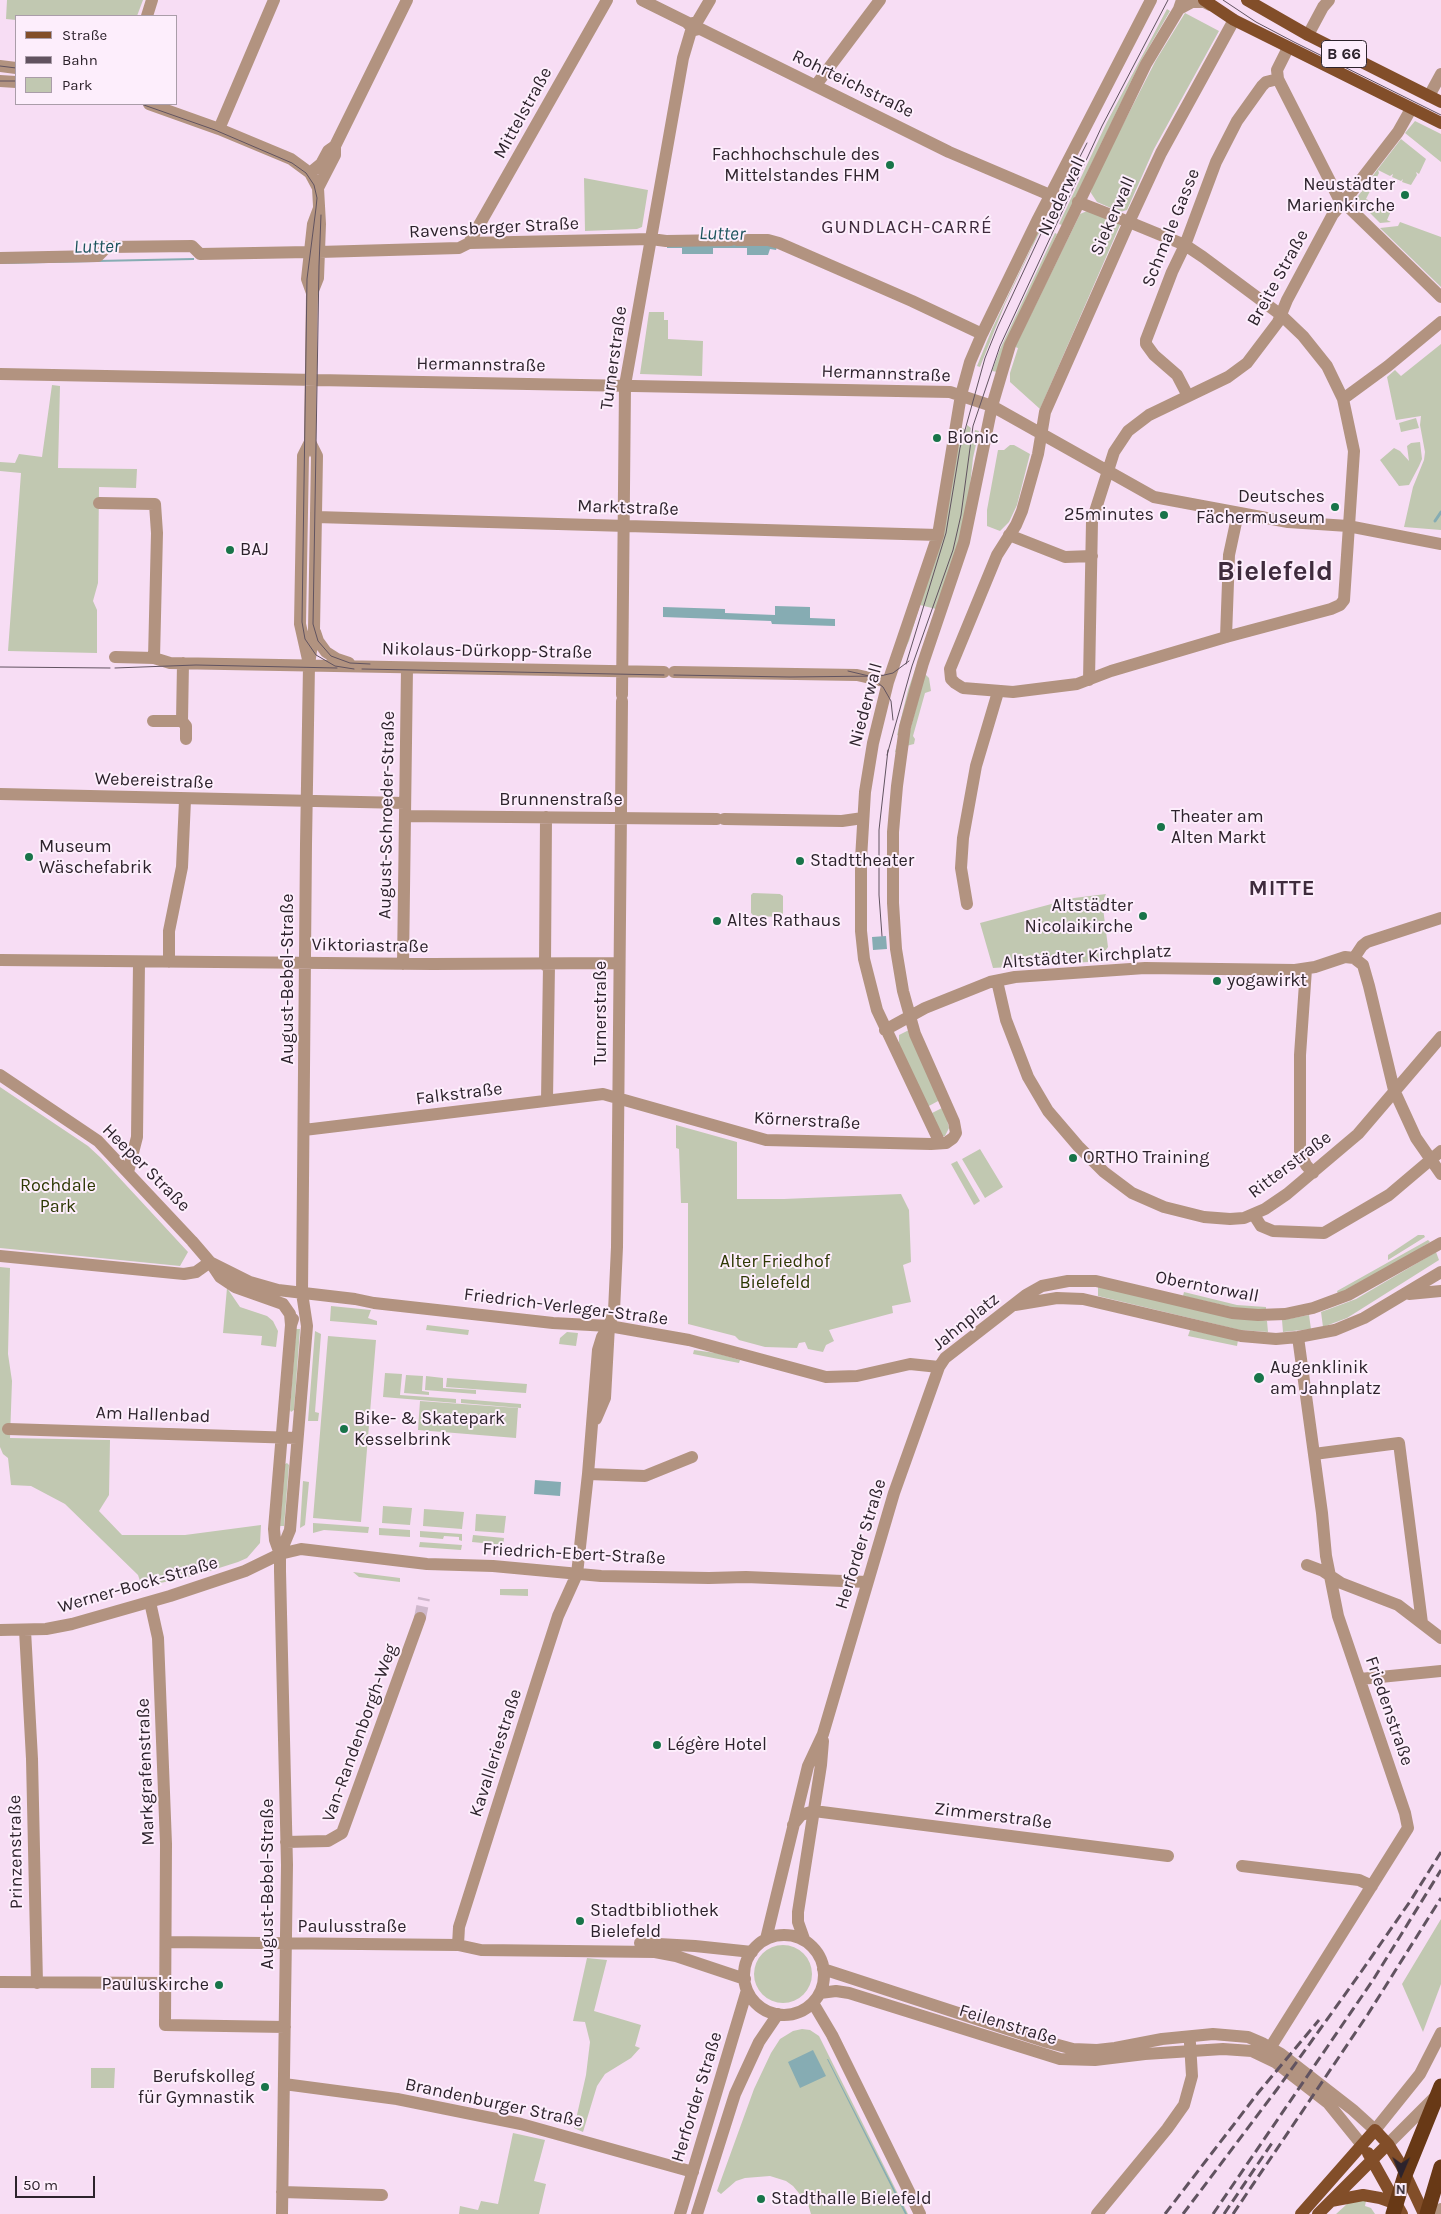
<!DOCTYPE html>
<meta charset="utf-8">
<style>
body{margin:0}
#map{position:relative;width:1441px;height:2214px;overflow:hidden;background:#f7ddf4;font-family:Karla,sans-serif}
canvas{display:block}
.legend{position:absolute;left:15px;top:15px;width:162px;height:90px;box-sizing:border-box;background:#fdeefc;border:1px solid #aa9da9;margin:0;padding:6px 9px;list-style:none;font-size:15px;color:#2d232c}
.legend li{display:flex;align-items:center;gap:10px;height:25px}
.legend b{width:25px;border:1px solid #aa9da9}
.north{position:absolute;left:1376px;top:2149px;width:50px;height:50px;-webkit-text-stroke:4px #fdeefc;paint-order:stroke;rotate:181deg;font-size:14px;font-weight:700;line-height:20px;text-align:center;color:#2d232c}
.north::after{content:'';display:block;margin:auto;width:18px;height:22px;background:#2d232c;clip-path:polygon(50% 0,100% 100%,50% 72%,0 100%)}
.scale{position:absolute;left:15px;top:2176px;width:80px;height:22px;box-sizing:border-box;border:2px solid #2d232c;border-top:0;padding-left:6px;font-size:15px;line-height:18px;white-space:nowrap;color:#2d232c;-webkit-text-stroke:4px #fdeefc;paint-order:stroke}
</style>
<div id="map">
<canvas width="1441" height="2214"></canvas>
<ul class="legend">
<li><b style="height:6px;background:#824e29"></b>Straße</li>
<li><b style="height:6px;background:#615360"></b>Bahn</li>
<li><b style="height:14px;background:#c1c8b1"></b>Park</li>
</ul>
<div class="north">N</div>
<div class="scale">50 m</div>
</div>
<script>
const ctx = document.querySelector('canvas').getContext('2d');
ctx.lineJoin = 'round';
function fill(path, color) {
  ctx.fillStyle = color;
  ctx.fill(path, 'evenodd');
}
function toPath(rows) {
  const path = new Path2D();
  for (const r of rows) {
    if (r.length === 3) {
      path.moveTo(r[0] + r[2], r[1]);
      path.arc(r[0], r[1], r[2], 0, 2 * Math.PI);
      continue;
    }
    path.moveTo(r[0], r[1]);
    for (let i = 2; i < r.length; i += 2) path.lineTo(r[i], r[i + 1]);
  }
  return path;
}
function stroke(path, color, width, dash) {
  ctx.strokeStyle = color;
  ctx.lineWidth = width;
  ctx.lineCap = dash ? 'butt' : 'round';
  ctx.setLineDash(dash || []);
  ctx.stroke(path);
}
function write(font, color, halo, rows, align = 'center') {
  ctx.font = font + ' Karla,sans-serif';
  ctx.lineWidth = 4;
  ctx.setLineDash([]);
  ctx.textBaseline = 'middle';
  ctx.strokeStyle = halo;
  ctx.fillStyle = color;
  for (const [text, x, y, turn = 0] of rows) {
    ctx.save();
    ctx.translate(x, y);
    ctx.rotate((+turn || 0) * Math.PI / 180);
    ctx.textAlign = isNaN(turn) ? turn : align;
    if (halo) ctx.strokeText(text, 0, 0);
    ctx.fillText(text, 0, 0);
    ctx.restore();
  }
}
fill(toPath([
 [7,0,143,0,137,16,16,16,16,20,6,19],
 [1167,9,1170,11,1141,61,1062,225,1059,224,1107,122],
 [1185,13,1219,31,1154,149,1127,210,1120,212,1097,202,1091,193,1092,185,1156,60],
 [1415,121,1441,134,1441,162,1405,133],
 [1401,139,1426,159,1419,174,1416,172,1417,175,1411,185,1402,182,1403,179,1401,181,1392,177,1393,174,1390,176,1378,170,1379,173,1366,199,1391,211,1387,220,1391,222,1380,223,1356,199,1377,170],
 [584,178,648,190,642,227,637,229,585,231],
 [1087,211,1118,222,1120,225,1040,409,1010,382,1010,373,1018,348,1015,347,1080,214],
 [1400,222,1441,237,1441,287,1380,228,1398,226],
 [1039,225,1042,227,1005,304,980,367,977,366,992,329,1031,248],
 [1055,233,1057,234,997,372,992,371,1000,349],
 [649,312,664,312,664,320,668,320,668,339,703,341,702,376,640,374],
 [1441,344,1441,530,1404,527,1413,487,1424,460,1425,452,1420,425,1421,416,1396,420,1387,377,1395,370,1401,376],
 [52,385,60,386,58,468,137,469,136,488,99,487,98,583,93,601,97,610,97,653,8,651,21,473,0,471,0,462,15,463,19,454,42,457],
 [1416,418,1419,428,1401,432,1399,423],
 [967,425,971,428,970,434,974,435,975,430,979,431,973,458,967,514,898,753,895,752,899,736,897,735,908,690,936,609,920,605,909,641,902,655,959,426,966,430],
 [1420,442,1422,459,1419,466,1409,485,1399,486,1380,460,1394,448,1400,451,1409,461,1407,446,1411,443],
 [1010,445,1014,445,1030,454,1017,505,1009,522,1000,531,987,526,987,510,998,450,1004,450],
 [925,674,929,678,931,691,925,693,913,736,915,739,914,744,906,746],
 [753,893,780,894,783,896,783,914,780,917,754,916,751,913,751,895],
 [1106,894,1104,898,1104,902,1109,907,1103,908,1108,947,1103,954,1104,961,993,968,980,923,1074,898],
 [909,1030,940,1100,927,1107,899,1045,899,1035],
 [0,1087,88,1146,101,1158,188,1252,180,1266,0,1248],
 [944,1107,949,1128,945,1136,941,1136,930,1114],
 [676,1125,737,1142,737,1199,784,1199,901,1194,909,1210,911,1262,903,1265,911,1302,892,1306,893,1313,829,1330,834,1341,826,1345,823,1352,808,1349,805,1342,799,1343,797,1348,765,1347,739,1340,735,1336,688,1324,688,1203,681,1203,679,1149,676,1148],
 [980,1149,1003,1187,985,1198,962,1159],
 [957,1161,980,1201,974,1205,951,1164],
 [1418,1235,1424,1235,1425,1237,1388,1260,1388,1255],
 [1428,1240,1430,1242,1408,1256,1338,1294,1337,1291],
 [1436,1252,1439,1260,1347,1318,1323,1327,1321,1312,1356,1299],
 [0,1267,10,1268,8,1354,12,1381,10,1438,110,1440,109,1495,99,1511,122,1535,185,1535,261,1525,260,1543,247,1558,238,1562,197,1575,142,1587,138,1575,65,1504,31,1486,11,1485,8,1458,3,1454,0,1447],
 [1098,1287,1267,1321,1268,1332,1240,1330,1098,1296],
 [227,1288,240,1307,267,1316,273,1321,278,1331,276,1347,261,1345,262,1336,223,1333],
 [1184,1292,1237,1305,1266,1307,1266,1310,1236,1308,1183,1296],
 [331,1306,371,1310,368,1318,377,1321,377,1325,330,1321],
 [1309,1315,1311,1329,1283,1332,1282,1320],
 [427,1325,469,1330,468,1335,426,1330],
 [296,1329,300,1329,294,1410,291,1412,290,1410],
 [1190,1330,1238,1340,1237,1346,1188,1336],
 [315,1331,321,1334,315,1412,319,1413,318,1421,308,1421],
 [567,1332,578,1333,576,1346,559,1344,560,1338],
 [328,1336,376,1340,361,1522,313,1518],
 [694,1350,716,1353,740,1360,739,1363,693,1354],
 [385,1373,402,1374,400,1395,456,1399,456,1403,383,1397],
 [406,1375,423,1376,422,1391,429,1392,429,1395,404,1393],
 [426,1376,443,1378,443,1388,476,1390,476,1394,425,1390],
 [447,1378,527,1384,526,1393,446,1387],
 [461,1399,521,1404,521,1408,461,1403],
 [420,1401,518,1408,516,1438,418,1430],
 [287,1463,289,1465,284,1526,280,1526,285,1464],
 [303,1481,309,1482,305,1525,300,1528],
 [383,1506,412,1508,410,1525,382,1523],
 [424,1509,464,1512,462,1529,423,1526],
 [476,1514,506,1516,504,1533,475,1531],
 [313,1523,369,1527,368,1533,324,1530,313,1533],
 [379,1528,410,1530,410,1537,379,1535],
 [420,1531,462,1534,462,1541,459,1540,459,1537,444,1536,443,1539,420,1537],
 [473,1535,504,1538,503,1545,472,1542],
 [420,1542,462,1545,461,1550,419,1547],
 [353,1572,400,1578,400,1582,359,1577],
 [500,1589,528,1589,528,1596,500,1595],
 [1441,1919,1441,1984,1423,2032,1402,1984],
 [783,1974,29],
 [587,1958,607,1960,594,2011,641,2025,635,2046,640,2048,631,2058,605,2074,597,2086,583,2132,574,2128,586,2075,590,2042,585,2022,573,2021],
 [802,2029,810,2030,819,2036,908,2214,811,2214,808,2204,793,2186,786,2181,770,2176,745,2178,736,2181,721,2194,717,2191,754,2089,771,2053,780,2039,793,2031],
 [91,2068,115,2068,114,2088,91,2088],
 [513,2133,545,2140,534,2181,546,2184,539,2214,459,2214,460,2206,478,2210,481,2201,498,2204],
 [1357,2200,1366,2201,1365,2206,1371,2208,1375,2214,1336,2214,1347,2204]
]), '#c1c8b1');
fill(toPath([
 [766,244,777,247,776,250,770,249,768,255,747,255,747,248,713,248,713,254,682,254,682,248,667,248,667,246],
 [194,258,194,260,0,264,0,262],
 [775,606,810,607,810,618,835,619,835,626,772,624,771,621,663,617,663,607,725,609,725,613,775,615],
 [886,936,887,949,873,950,872,937],
 [535,1480,561,1482,560,1496,534,1494],
 [813,2050,826,2076,800,2088,788,2062],
 [827,2059,828,2059,907,2214,905,2214]
]), '#86acb3');
stroke(toPath([
 [1435,521,1441,512]
]), '#86acb3', 3);
stroke(toPath([
 [420,1618,424,1598]
]), '#cfb8cc', 12, [12, 6]);
stroke(toPath([
 [642,0,949,152,1050,195],
 [1179,9,1192,2,1204,2,1210,5],
 [147,16,152,0],
 [688,24,697,22,710,0],
 [1308,35,1323,7,1329,0],
 [1288,48,1277,70,1278,79,1338,197,1441,297],
 [0,66,16,68],
 [0,81,16,82],
 [816,85,880,0],
 [1429,96,1441,74],
 [149,104,219,129,291,159,310,173,318,188,320,224,318,278,312,293],
 [219,129,274,0],
 [310,173,321,164,328,151,335,146],
 [318,188,335,155,335,146,407,0],
 [1078,202,1129,222,1185,245,1203,257,1281,315,1303,336,1327,366,1343,399,1354,451,1344,600,1340,605,1331,609,1226,637,1111,671,1077,684,1013,692,963,688,955,683,951,679,950,669,997,555,1016,525,1022,511,1038,454,1045,412,1129,222,1161,153,1234,20],
 [737,240,768,240,779,243,912,301,982,334],
 [469,243,607,0],
 [319,252,459,248,469,243,651,239,666,241,731,240],
 [0,258,98,256,107,247,192,246,200,254,309,252],
 [0,374,950,392,992,406,1154,497,1288,522,1348,526,1441,544],
 [1188,396,1177,375,1154,355,1146,344,1146,340,1172,272,1185,245,1216,162,1237,121,1262,86,1266,82,1278,79],
 [1343,399,1388,366,1441,322],
 [99,503,155,504,157,533,154,658],
 [316,517,938,535],
 [1009,535,1065,557,1092,556],
 [315,632,318,641,326,652,337,659,349,663],
 [1226,637,1229,555,1238,513],
 [115,657,154,658,170,663,664,672],
 [309,664,300,624,303,456,310,442],
 [674,672,857,675,888,682],
 [1089,680,1092,521,1114,452,1128,431,1149,415,1228,377,1247,363,1278,322,1287,300,1333,214,1350,194,1398,132,1411,109],
 [622,695,625,385,683,58,691,31,699,29],
 [153,721,182,721,186,726,186,739],
 [182,721,183,663],
 [0,794,405,803],
 [405,816,717,819],
 [724,819,842,821,863,818],
 [967,904,961,868,963,838,976,766,998,692],
 [1354,958,1363,965,1369,986,1394,1090,1416,1138,1441,1174],
 [1354,958,1362,946,1367,942,1441,918],
 [0,960,433,964,619,963],
 [169,962,169,931,182,867,185,800],
 [403,964,407,668],
 [545,965,546,817],
 [1306,969,1300,1055,1300,1152,1306,1165,1313,1173],
 [997,981,1006,1020,1028,1077,1048,1111,1078,1146,1104,1172,1132,1193,1164,1207,1204,1217,1230,1219,1244,1218,1265,1209,1287,1194,1358,1134,1441,1037],
 [885,1030,925,1008,990,982,1015,977,1145,968,1295,970,1315,967,1345,957,1354,958],
 [0,1075,98,1141,192,1241,210,1262,220,1277,235,1287,283,1304,290,1314,291,1325],
 [547,1100,549,965],
 [304,1130,603,1094,766,1140,931,1144,946,1143,953,1138,956,1133,954,1122,915,1034,903,991,896,949,893,903,893,832,897,786,905,727,923,663,964,542,992,406,1010,345,1146,64,1179,9,1182,0],
 [940,1143,877,1010,864,959,861,931,861,859,865,792,873,743,888,682,938,535,961,395,970,362,982,334,1038,219,1151,0],
 [128,1172,137,1137,139,962],
 [1254,1215,1261,1226,1273,1231,1324,1233,1389,1195,1441,1151],
 [0,1256,184,1274,196,1272,210,1262],
 [210,1262,250,1282,278,1290,355,1299,374,1303,553,1323,609,1326,689,1340,826,1377,857,1376,910,1364,939,1367],
 [1409,1294,1441,1291],
 [1015,1305,1057,1298,1083,1299,1241,1336,1276,1339,1298,1337,1335,1330,1364,1318,1441,1272],
 [596,1419,605,1398,609,1326],
 [8,1429,297,1438],
 [1314,1454,1399,1443,1422,1623],
 [588,1474,645,1476,692,1457],
 [280,1554,275,1540,274,1529,291,1325,293,1319],
 [1307,1565,1323,1571,1341,1583,1398,1605,1441,1638],
 [150,1602,158,1638,166,1844,165,2025,285,2027],
 [0,1630,46,1629,72,1624,170,1596,245,1571,280,1554,301,1549,427,1564,493,1566,601,1576,709,1578,746,1577,867,1582],
 [25,1630,32,1759,37,1983],
 [1360,1679,1441,1671],
 [793,1825,801,1815,814,1811,1168,1856],
 [286,1842,328,1841,342,1833,420,1618],
 [1242,1866,1359,1880,1372,1886],
 [784,1975,40],
 [766,1939,808,1766,823,1734,894,1493,939,1367,945,1358,1026,1295,1042,1286,1068,1281,1096,1281,1232,1313,1258,1315,1285,1314,1313,1308,1348,1295,1441,1243],
 [804,1939,798,1922,798,1912,821,1765,823,1741],
 [166,1942,458,1945,481,1950,655,1952,676,1956,745,1979],
 [640,1943,695,1946,752,1952],
 [458,1945,459,1927,537,1681,558,1616,577,1574,588,1474,598,1350,602,1337,609,1326,614,1311,617,1247,622,701],
 [823,1969,1047,2042,1073,2049,1097,2050,1115,2048,1162,2039,1213,2034,1248,2037,1262,2043,1281,2054,1353,2110,1375,2130,1420,2074,1441,2033],
 [0,1982,165,1983],
 [820,1993,836,1991,849,1993,1060,2059,1095,2060,1145,2054,1223,2049,1252,2051,1275,2062,1328,2103,1362,2145],
 [813,2003,832,2035,920,2214],
 [1265,2056,1408,1828,1405,1813,1338,1616,1326,1556,1322,1513,1298,1337],
 [284,2084,397,2099,521,2124,693,2172],
 [1388,2144,1434,2098],
 [282,2192,382,2195],
 [282,2214,287,1865,280,1571,280,1554,290,1530,307,1326,302,1293,306,844,309,665,314,630,317,456,310,442,312,293,307,279,313,224,319,208],
 [680,2214,747,1990],
 [697,2214,735,2094,759,2042,778,2014],
 [1097,2214,1167,2129,1184,2105,1192,2076,1190,2043],
 [1440,2214,1441,2209]
]), '#b29380', 12);
stroke(toPath([
 [1204,0,1234,20,1441,123],
 [1247,0,1308,35,1441,102],
 [1368,2153,1402,2214],
 [1331,2201,1363,2195,1380,2198,1397,2204],
 [1301,2214,1375,2130,1388,2144,1401,2165,1424,2214],
 [1318,2214,1388,2144]
]), '#824e29', 12);
stroke(toPath([
 [1427,2214,1441,2167]
]), '#683916', 15);
stroke(toPath([
 [1223,0,1256,22,1294,42,1441,115],
 [0,66,16,68],
 [0,81,16,81],
 [141,104,215,130,292,163,306,173,314,185,317,198,316,208,307,279,302,622,305,639,316,655,335,666,354,669],
 [321,215,319,266,313,624,318,641,331,656,350,663,370,664],
 [906,664,946,533,960,448,985,358,998,326,1046,223,1087,143],
 [0,667,110,668],
 [115,668,196,665,337,668],
 [362,669,664,675],
 [848,671,869,676,883,687,891,701,893,720],
 [674,675,790,677,880,676,893,673,909,661],
 [887,755,912,666,953,550,961,515,973,426,1000,346,1102,126,1168,0],
 [882,936,879,895,879,830,888,750]
]), '#615360', 1);
stroke(toPath([
 [1165,2214,1258,2093,1319,2020],
 [1183,2214,1278,2088,1361,1972,1411,1900,1441,1852],
 [1213,2214,1373,1980,1441,1870],
 [1224,2214,1274,2140],
 [1233,2214,1368,2014,1441,1898]
]), '#615360', 3, [10, 5]);
stroke(toPath([
 [1393,2214,1405,2175,1441,2086]
]), '#683916', 15);
for (const [x, y, r, color] of [
 [890,165,5,"#187449"],
 [1405,195,5,"#187449"],
 [937,438,5,"#187449"],
 [1335,507,5,"#187449"],
 [1164,515,5,"#187449"],
 [230,550,5,"#187449"],
 [1161,827,5,"#187449"],
 [29,857,5,"#187449"],
 [800,861,5,"#187449"],
 [1143,916,5,"#187449"],
 [717,921,5,"#187449"],
 [1217,981,5,"#187449"],
 [1073,1158,5,"#187449"],
 [1259,1378,6,"#187449"],
 [344,1429,5,"#187449"],
 [657,1745,5,"#187449"],
 [580,1921,5,"#187449"],
 [219,1985,5,"#187449"],
 [265,2087,5,"#187449"],
 [761,2199,5,"#187449"]
]) {
  const dot = new Path2D();
  dot.arc(x, y, r, 0, 2 * Math.PI);
  ctx.fillStyle = color;
  ctx.fill(dot);
  stroke(dot, '#fdeefc', 2);
}
for (const [x, y, w] of [
 [1344,54,45]
]) {
  const box = new Path2D();
  box.roundRect(x - w / 2, y - 13.5, w, 27, 4);
  ctx.fillStyle = '#fdeefc';
  ctx.fill(box);
  stroke(box, '#2d232c', 1);
}
write('bold 16px', '#2d232c', null, [
 ["B 66",1344,54]
]);
write('18px', '#2d232c', '#fdeefc', [
 ["Rohrteichstraße",853,84,26],
 ["Mittelstraße",523,113,-61],
 ["Niederwall",1062,196,-64],
 ["Siekerwall",1113,216,-66],
 ["Ravensberger Straße",494,228,-3],
 ["Schmale Gasse",1171,228,-68],
 ["Breite Straße",1278,278,-61],
 ["Turnerstraße",614,358,-82],
 ["Hermannstraße",481,365,1],
 ["Hermannstraße",886,374,2],
 ["Marktstraße",628,508,2],
 ["Nikolaus-Dürkopp-Straße",487,651,1],
 ["Niederwall",866,705,-75],
 ["Webereistraße",154,781,2],
 ["Brunnenstraße",561,800],
 ["August-Schroeder-Straße",387,815,-89],
 ["Viktoriastraße",370,946,1],
 ["Altstädter Kirchplatz",1087,957,-4],
 ["August-Bebel-Straße",288,979,-90],
 ["Turnerstraße",601,1013,-90],
 ["Falkstraße",459,1094,-7],
 ["Körnerstraße",807,1121,3],
 ["Ritterstraße",1290,1165,-37],
 ["Heeper Straße",146,1168,45],
 ["Oberntorwall",1207,1287,11],
 ["Friedrich-Verleger-Straße",566,1307,7],
 ["Jahnplatz",966,1322,-39],
 ["Am Hallenbad",153,1415,2],
 ["Herforder Straße",861,1544,-73],
 ["Friedrich-Ebert-Straße",574,1554,3],
 ["Werner-Bock-Straße",138,1585,-16],
 ["Friedenstraße",1389,1711,71],
 ["Van-Randenborgh-Weg",360,1733,-70],
 ["Kavalleriestraße",496,1753,-72],
 ["Markgrafenstraße",146,1772,-92],
 ["Zimmerstraße",993,1816,7],
 ["Prinzenstraße",16,1852,-91],
 ["August-Bebel-Straße",268,1884,-90],
 ["Paulusstraße",352,1927],
 ["Feilenstraße",1008,2025,17],
 ["Herforder Straße",697,2097,-73],
 ["Brandenburger Straße",494,2103,12]
]);
write('18px', '#2d232c', '#fdeefc', [
 ["Fachhochschule des",880,155,"right"],
 ["Mittelstandes FHM",880,176,"right"],
 ["Neustädter",1395,185,"right"],
 ["Marienkirche",1395,206,"right"],
 ["Bionic",947,438],
 ["Deutsches",1325,497,"right"],
 ["Fächermuseum",1325,518,"right"],
 ["25minutes",1154,515,"right"],
 ["BAJ",240,550],
 ["Theater am",1171,817],
 ["Alten Markt",1171,838],
 ["Museum",39,847],
 ["Wäschefabrik",39,868],
 ["Stadttheater",810,861],
 ["Altstädter",1133,906,"right"],
 ["Nicolaikirche",1133,927,"right"],
 ["Altes Rathaus",727,921],
 ["yogawirkt",1227,981],
 ["ORTHO Training",1083,1158],
 ["Augenklinik",1270,1368],
 ["am Jahnplatz",1270,1389],
 ["Bike- & Skatepark",354,1419],
 ["Kesselbrink",354,1440],
 ["Légère Hotel",667,1745],
 ["Stadtbibliothek",590,1911],
 ["Bielefeld",590,1932],
 ["Pauluskirche",209,1985,"right"],
 ["Berufskolleg",255,2077,"right"],
 ["für Gymnastik",255,2098,"right"],
 ["Stadthalle Bielefeld",771,2199]
], 'left');
write('18px', '#2d3804', '#fdeefc', [
 ["Rochdale",58,1186],
 ["Park",58,1207],
 ["Alter Friedhof",775,1262],
 ["Bielefeld",775,1283]
]);
ctx.letterSpacing = '1px';
write('19px', '#3f2b3d', '#fdeefc', [
 ["GUNDLACH-CARRÉ",907,228]
]);
ctx.letterSpacing = '0px';
write('italic 19px', '#1d545d', '#fdeefc', [
 ["Lutter",722,234,1],
 ["Lutter",97,247,-1]
]);
ctx.letterSpacing = '1px';
write('bold 22px', '#3f2b3d', '#fdeefc', [
 ["MITTE",1282,889]
]);
ctx.letterSpacing = '0px';
write('bold 28px', '#3f2b3d', '#fdeefc', [
 ["Bielefeld",1275,572]
]);
</script>
